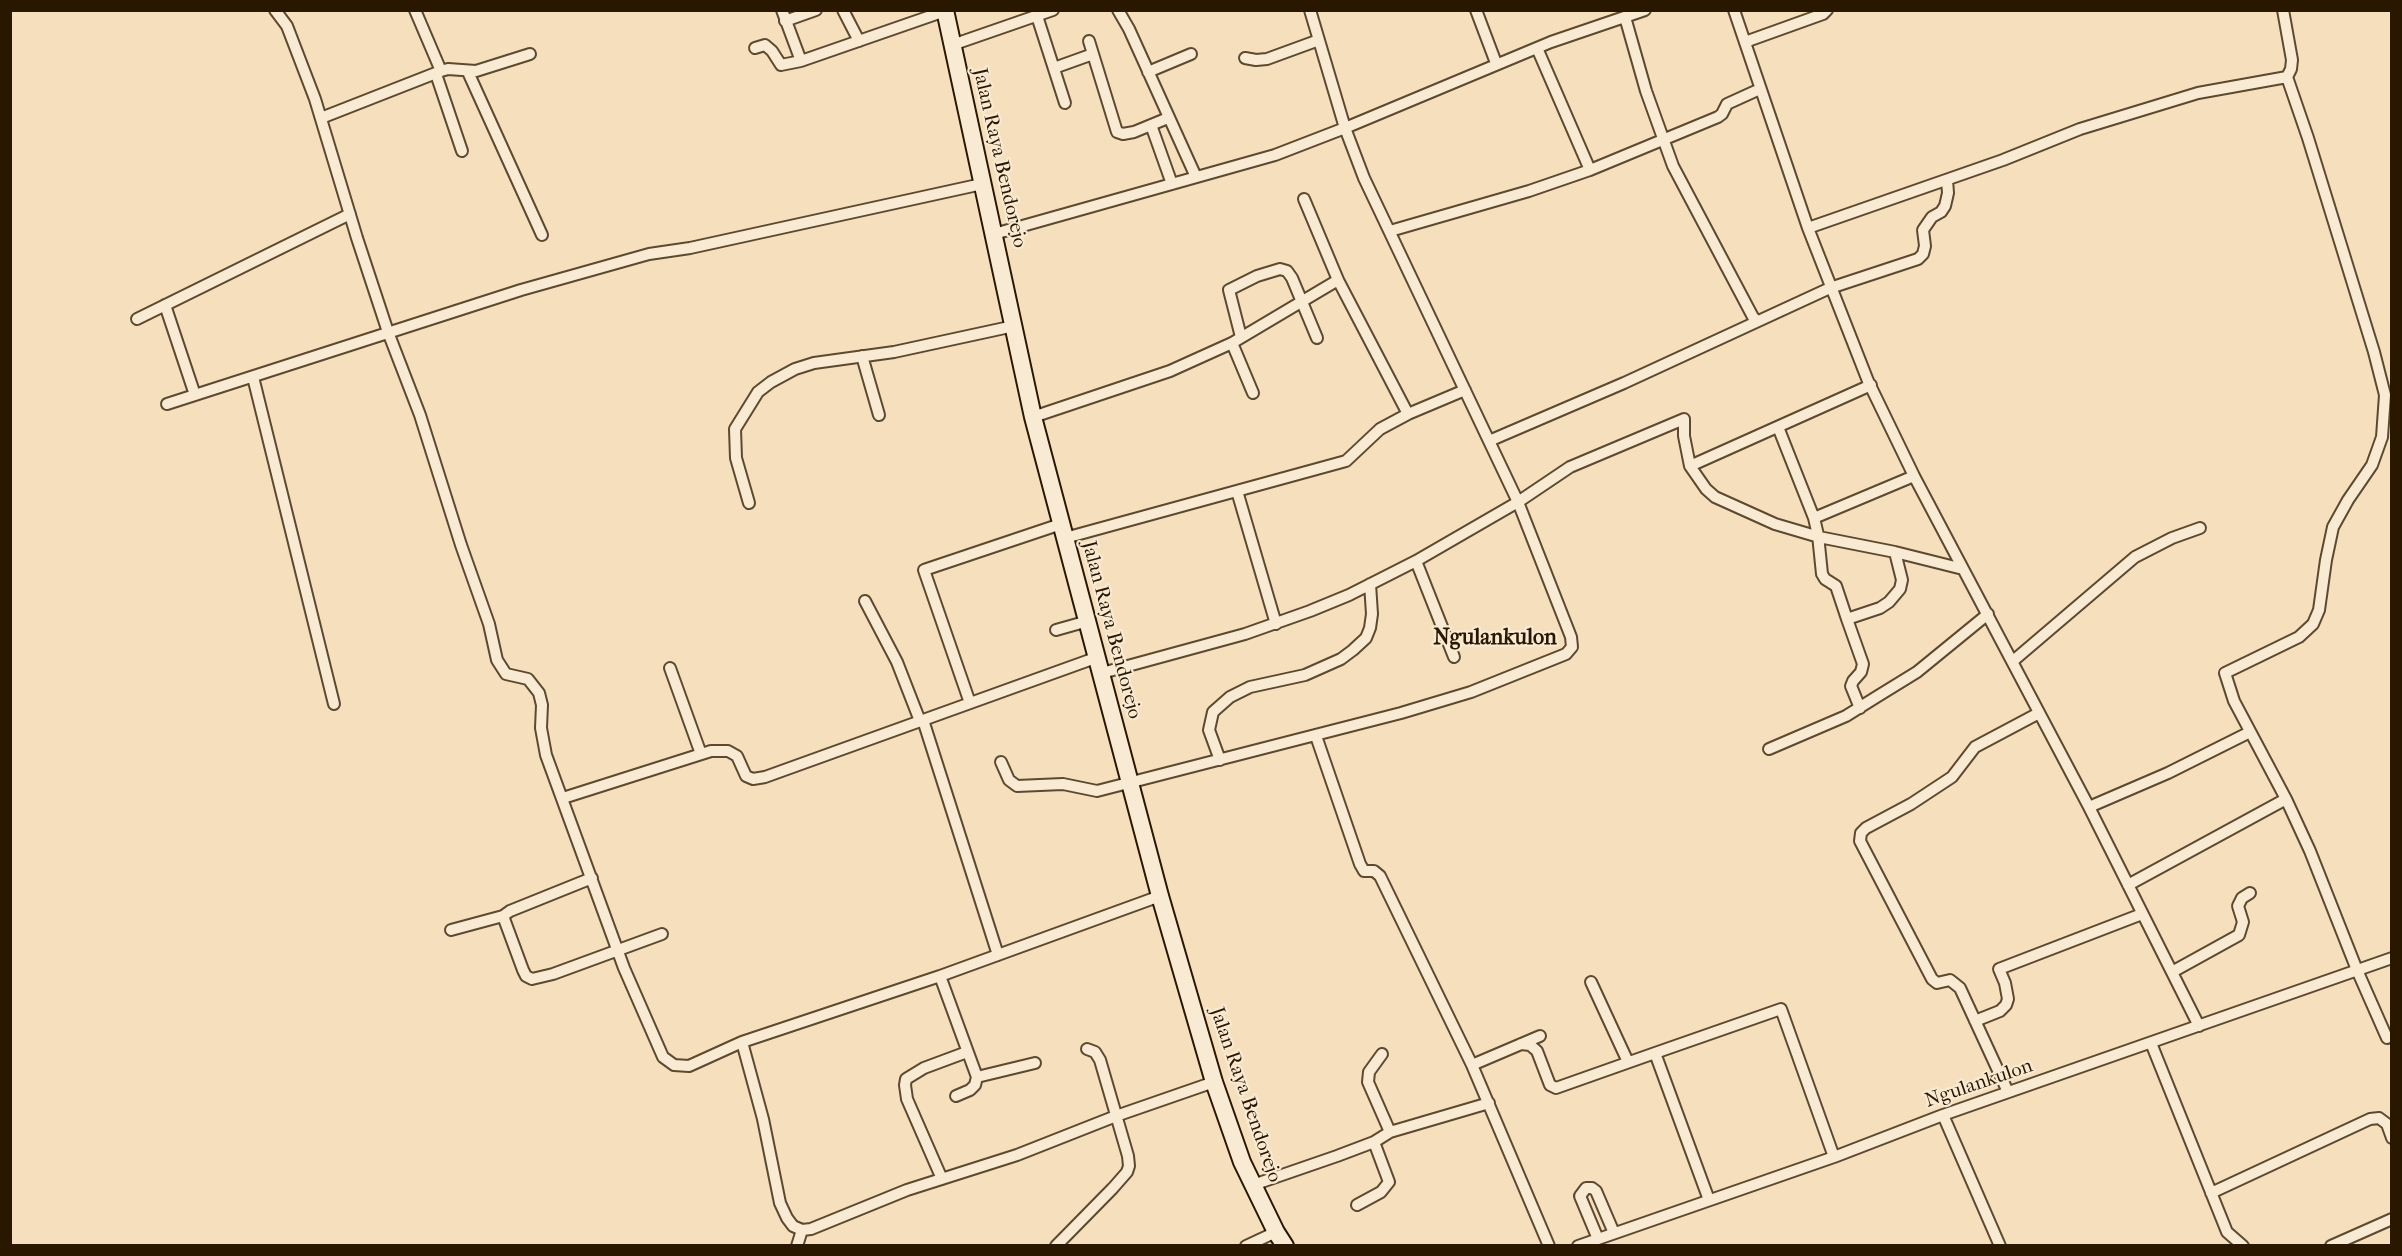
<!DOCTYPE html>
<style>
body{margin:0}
#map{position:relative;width:2402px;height:1256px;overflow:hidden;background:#f6dfbc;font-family:"IM FELL French Canon",serif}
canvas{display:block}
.frame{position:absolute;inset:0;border:12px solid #2a1700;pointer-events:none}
</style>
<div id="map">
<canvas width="2402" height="1256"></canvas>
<div class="frame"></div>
</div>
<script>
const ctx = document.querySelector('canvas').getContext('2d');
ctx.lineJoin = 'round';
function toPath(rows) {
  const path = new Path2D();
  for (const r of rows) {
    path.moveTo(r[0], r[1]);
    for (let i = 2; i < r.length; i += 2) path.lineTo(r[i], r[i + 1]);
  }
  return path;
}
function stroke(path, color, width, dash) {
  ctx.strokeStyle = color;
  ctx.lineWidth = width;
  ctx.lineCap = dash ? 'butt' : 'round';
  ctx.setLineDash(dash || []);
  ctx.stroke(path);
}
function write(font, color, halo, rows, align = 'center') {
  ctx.font = font + ' "IM FELL French Canon",serif';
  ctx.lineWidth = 4.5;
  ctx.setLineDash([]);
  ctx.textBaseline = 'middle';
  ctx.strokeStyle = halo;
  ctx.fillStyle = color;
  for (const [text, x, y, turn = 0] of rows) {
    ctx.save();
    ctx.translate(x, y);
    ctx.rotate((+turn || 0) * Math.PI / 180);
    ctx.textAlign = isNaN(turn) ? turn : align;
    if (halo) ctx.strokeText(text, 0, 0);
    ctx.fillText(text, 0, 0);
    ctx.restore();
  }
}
const street = toPath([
 [275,10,287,26,315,99,357,238,388,332,420,415,461,545,489,624,497,660,506,674,528,679,539,693,542,705,541,728,546,755,624,968,663,1057,674,1065,689,1066,742,1042,940,976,1160,896],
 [415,10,441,71],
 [782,10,801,61],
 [843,10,859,41],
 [1118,10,1129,29,1196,177],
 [1476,10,1496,63],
 [1734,10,1808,228,1868,381,1914,476,2089,807,2199,1026],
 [2283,10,2292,60,2291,69,2287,77,2308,138,2374,352,2385,395,2382,437,2372,465,2348,500,2333,527,2326,560,2319,610,2313,624,2299,637,2225,673,2234,701,2286,799,2310,851,2357,970,2387,1038],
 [1037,16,1065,103],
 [1625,17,1646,91,1673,166,1753,317,1757,321],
 [785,21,816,10],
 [1089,41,1117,132,1123,134,1134,132,1168,118],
 [1745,42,1823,14,1827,10],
 [952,45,1053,10],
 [755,48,765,45,772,51,781,65,801,61,945,11],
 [1537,48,1590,170],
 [1245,58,1256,60,1267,59,1319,40],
 [1054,68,1093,54],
 [468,72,542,235],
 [1148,72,1191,54],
 [436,74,462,151],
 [321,118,441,71,448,69,476,71,530,54],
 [1151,125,1172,184],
 [1808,228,2003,160,2080,129,2198,93,2287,77],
 [1390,231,1529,191,1590,170,1718,117,1722,114,1727,104,1760,89],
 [994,234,1275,155,1345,128,1551,42,1645,10],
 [1338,280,1408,414],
 [165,305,195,395],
 [137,319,350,214],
 [1241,337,1229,290,1257,276,1280,269,1287,271,1292,278,1317,338],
 [1232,343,1253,393],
 [862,356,879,415],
 [253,377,334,704],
 [167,404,521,290,649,254,690,248,982,184],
 [1033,417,1170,371,1232,343,1338,280,1304,199],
 [1778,427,1814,518,1818,535,1822,574,1825,579,1836,586,1847,619],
 [1489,441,1624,383,1830,288,1918,259,1923,254,1925,246,1923,230,1932,217,1941,212,1945,206,1948,193,1947,180],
 [1690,466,1871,385],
 [1237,491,1276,624],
 [749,503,736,458,735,429,758,392,771,382,795,369,814,363,894,352,1014,326],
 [1814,518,1914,476],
 [1065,538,1346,461,1380,429,1408,414,1465,390],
 [1416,561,1454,657],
 [865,601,897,662,920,721],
 [1056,630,1088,621],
 [2013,661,2135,557,2172,538,2200,528],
 [670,668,701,754],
 [1102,673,1245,634,1310,611,1349,595,1416,561,1518,502,1364,178,1345,128,1310,10],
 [970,703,924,570,1061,524],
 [1860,708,1851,686,1853,681,1861,672,1863,664,1847,619,1880,608,1889,602,1900,589,1902,580,1895,552],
 [923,720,998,955],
 [1316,736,1360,864,1364,871,1374,871,1380,876,1472,1065,1549,1246],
 [1769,749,1846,716,1878,696,1917,672,1988,614],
 [1220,760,1209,730,1213,712,1230,697,1250,687,1305,675,1341,659,1353,650,1366,638,1370,628,1372,614,1370,584],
 [1001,762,1009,780,1017,786,1063,784,1097,791,1401,713,1471,692,1566,654,1572,647,1571,637,1518,502,1570,467,1684,419,1684,436,1690,466,1706,489,1715,497,1775,524,1819,537,1895,552,1963,569],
 [563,798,711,751,728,751,737,756,746,776,753,779,765,777,1098,657],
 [2089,807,2168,773,2250,732],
 [2128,885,2286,799],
 [503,916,523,970,526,976,532,979,553,974,662,934],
 [451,930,503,916,510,911,592,878],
 [2172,972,2239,935,2243,922,2238,906,2242,898,2250,893],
 [940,976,977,1077,975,1085,970,1090,956,1096],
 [1591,982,1628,1062],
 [1975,1021,2000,1011,2006,1005,2008,999,2005,983,1999,969,2142,914],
 [742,1042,763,1119,780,1203,787,1218,793,1226,802,1230,811,1229,907,1190,1017,1155,1116,1116,1214,1082],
 [2151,1043,2227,1232,2243,1246],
 [1521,1044,1530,1045,1537,1051,1550,1085,1556,1088,1655,1053,1709,1200],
 [1655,1053,1781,1009,1834,1157],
 [1382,1054,1369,1072,1368,1082,1390,1132],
 [1472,1065,1540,1036],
 [977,1077,1035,1063],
 [2008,1092,1960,988,1950,980,1937,983,1932,979,1860,841,1861,833,1866,828,1911,804,1952,777,1975,747,2039,713],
 [1943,1115,2000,1246],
 [942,1179,907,1099,905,1085,906,1079,924,1068,967,1052],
 [1253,1185,1337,1156,1374,1142,1390,1132,1489,1103],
 [2211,1193,2370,1119,2379,1118,2387,1124,2392,1138],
 [1357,1205,1381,1192,1389,1182,1374,1142],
 [1598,1239,1580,1196,1586,1188,1592,1188,1596,1191,1614,1233],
 [797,1246,802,1230],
 [1056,1246,1113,1188,1127,1172,1129,1166,1128,1156,1100,1060,1095,1052,1087,1049],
 [1246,1246,1276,1232],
 [1578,1246,1834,1157,1943,1115,2392,958],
 [2331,1246,2392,1219]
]);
const secondary = toPath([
 [945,10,1033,417,1160,896,1214,1082,1242,1162,1276,1232,1285,1246]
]);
stroke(street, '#5d492f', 14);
stroke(secondary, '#2a1700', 20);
stroke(street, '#f9ead3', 10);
stroke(secondary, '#f9ead3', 16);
write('20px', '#2a1700', '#f9ead3', [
 ["Jalan Raya Bendorejo",999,158,77],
 ["Jalan Raya Bendorejo",1111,630,75],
 ["Ngulankulon",1979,1084,-19],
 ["Jalan Raya Bendorejo",1245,1095,71]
]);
write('bold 22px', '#2a1700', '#f9ead3', [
 ["Ngulankulon",1495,639]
]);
</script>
